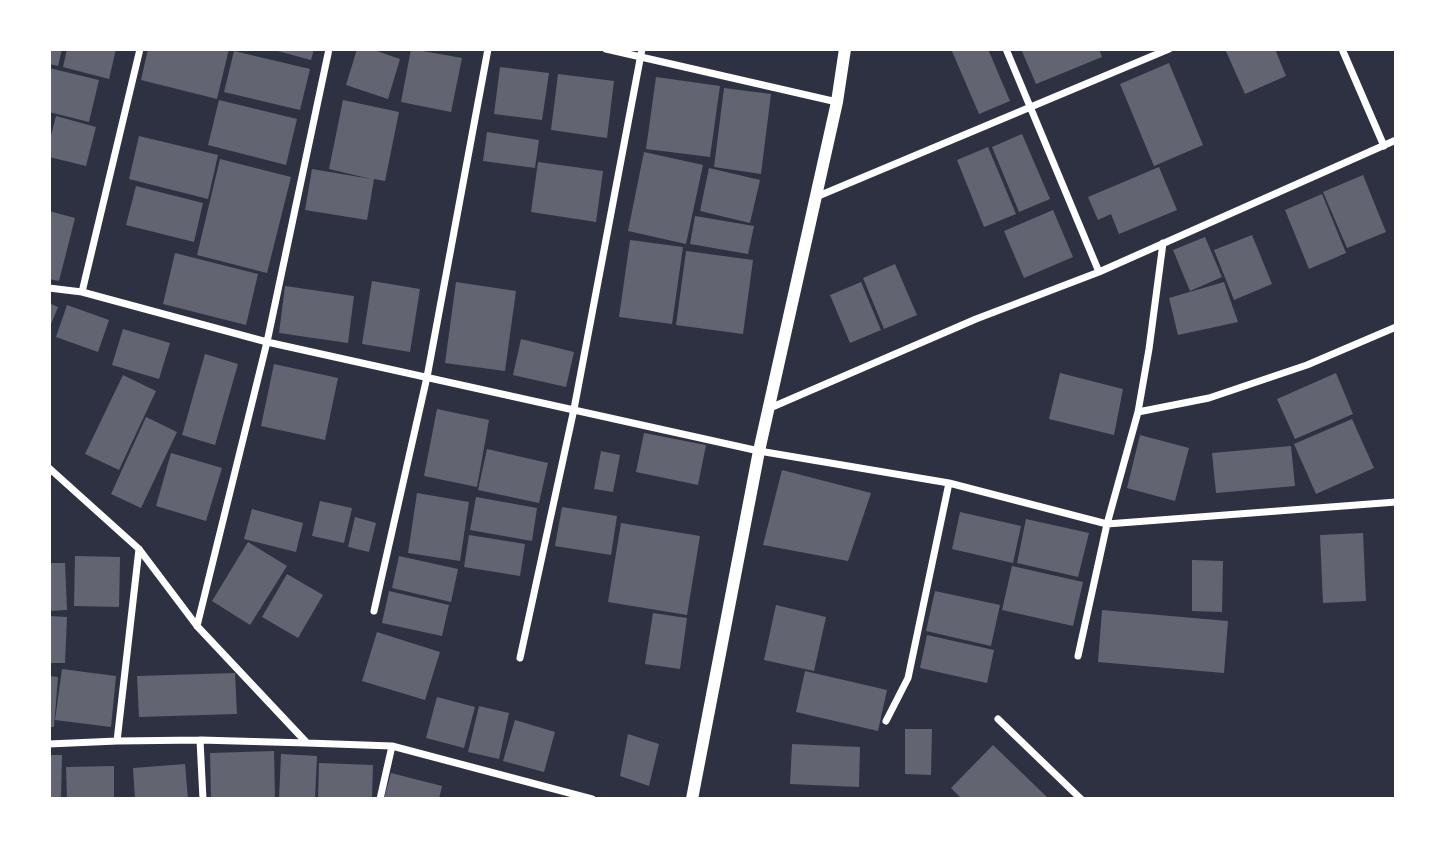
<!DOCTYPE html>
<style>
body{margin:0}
#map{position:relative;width:1445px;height:848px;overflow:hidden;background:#2d3142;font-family:"Source Sans 3",sans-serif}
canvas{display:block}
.frame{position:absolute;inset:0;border:51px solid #fff;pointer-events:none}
</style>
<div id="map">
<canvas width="1445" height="848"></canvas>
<div class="frame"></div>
</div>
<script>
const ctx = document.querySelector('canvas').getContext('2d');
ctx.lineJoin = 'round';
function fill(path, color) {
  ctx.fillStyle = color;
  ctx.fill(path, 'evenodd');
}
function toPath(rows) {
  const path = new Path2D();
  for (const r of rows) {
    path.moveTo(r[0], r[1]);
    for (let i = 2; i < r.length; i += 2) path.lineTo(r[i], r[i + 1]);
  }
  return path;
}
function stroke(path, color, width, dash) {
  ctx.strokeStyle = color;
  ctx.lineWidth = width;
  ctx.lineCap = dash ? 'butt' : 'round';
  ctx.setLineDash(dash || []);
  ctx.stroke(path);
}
fill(toPath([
 [49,49,62,49,58,66,49,64],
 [67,49,116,49,109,79,63,67],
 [148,49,229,49,217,99,141,80],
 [270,49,314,49,311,60],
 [357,49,371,49,400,59,388,99,346,85],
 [411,49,462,58,451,112,401,102],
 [951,49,988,49,1010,101,979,114],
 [1021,49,1099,49,1102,57,1036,84],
 [1225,49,1275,49,1286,76,1245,94],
 [234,51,310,69,300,110,224,92],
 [1169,63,1203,145,1154,166,1120,84],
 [500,67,549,73,542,120,494,114],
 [49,68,99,80,89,122,49,112],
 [558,74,614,81,607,138,551,130],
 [656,77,720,86,710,157,646,149],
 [724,88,771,94,761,174,714,167],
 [219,100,297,119,286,165,208,145],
 [343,100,399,112,385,181,374,179,367,220,305,210,312,169,371,179,329,169],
 [56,116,96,127,86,166,49,157,49,143],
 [487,132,539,140,535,168,483,161],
 [1022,134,1050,199,1019,212,992,147],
 [139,136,218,155,208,199,129,179],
 [988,147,1016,214,984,227,957,160],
 [644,152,703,165,686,244,628,231],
 [220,159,291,177,267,273,197,255],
 [538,162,603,171,596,222,531,212],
 [1159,167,1177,210,1119,234,1111,214,1098,220,1088,197],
 [709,168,760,180,750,223,700,211],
 [1363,175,1386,232,1347,248,1323,192],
 [136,186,203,203,194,242,126,225],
 [1322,194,1346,253,1309,269,1285,210],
 [1053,210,1073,257,1024,278,1004,231],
 [49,211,75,218,59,281,49,279],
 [695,216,754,226,748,254,690,244],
 [1252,235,1272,284,1234,300,1214,250],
 [1205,237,1222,277,1190,291,1173,250],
 [630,240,683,247,672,324,619,317],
 [686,251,753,260,743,334,676,325],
 [175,253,258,274,246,325,163,304],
 [895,264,917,315,884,329,863,278],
 [372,281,420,289,410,352,362,344],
 [456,282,516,291,505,371,445,363],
 [861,282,881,330,850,343,830,295],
 [1224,282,1238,322,1178,335,1169,298],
 [285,286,354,296,348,343,279,333],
 [49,303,58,307,49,329],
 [67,305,109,320,98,352,56,337],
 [123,329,170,343,159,379,112,365],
 [521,339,574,352,566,387,513,375],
 [205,354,238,364,215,445,182,435],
 [274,364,338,378,325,440,261,426],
 [1060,373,1123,389,1114,435,1049,419],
 [1336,373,1353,414,1295,439,1277,399],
 [123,375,156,391,119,470,85,454],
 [437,409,489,420,477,487,424,476],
 [146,417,177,432,141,508,111,494],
 [1352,419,1374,468,1316,494,1294,444],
 [644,433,706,445,698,485,636,472],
 [1140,435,1189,448,1175,501,1127,488],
 [1291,446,1295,486,1216,493,1212,453],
 [487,449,548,463,539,503,478,490],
 [601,451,620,455,613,492,594,489],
 [171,453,222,468,206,521,156,506],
 [782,470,871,493,848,561,763,545],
 [417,493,469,502,460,561,408,553],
 [476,497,537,508,532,541,470,530],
 [320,501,352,508,344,543,312,536],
 [562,507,617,516,611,555,555,546],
 [252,509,303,523,296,552,244,539],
 [960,512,1021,526,1013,563,952,549],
 [355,517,376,523,369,552,348,547],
 [1026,519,1089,533,1078,577,1017,563],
 [621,523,700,536,687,615,608,602],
 [1363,533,1366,601,1323,603,1320,535],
 [469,535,525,544,520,576,464,567],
 [248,542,287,566,250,625,212,601],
 [75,556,120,557,119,607,74,606],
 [399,556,458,569,451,602,392,588],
 [1192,560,1223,561,1222,612,1192,611],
 [49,563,65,563,67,610,49,611],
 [1012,566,1083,582,1073,626,1002,610],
 [287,574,323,595,298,638,262,617],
 [389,591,449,605,442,636,382,623],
 [935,591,1000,605,991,646,926,631],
 [776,605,826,617,814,671,764,660],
 [1102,610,1228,621,1224,673,1098,662],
 [653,613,687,618,680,669,645,664],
 [49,616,67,617,65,663,49,663],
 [377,632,440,652,425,700,362,681],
 [927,635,994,650,987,683,920,668],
 [62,669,116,676,111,727,55,720],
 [805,671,887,690,878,731,796,712],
 [235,673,237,714,139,717,137,676],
 [49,676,58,677,54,727,49,727],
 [437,697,475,707,464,748,426,738],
 [479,706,509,713,499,759,468,752],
 [515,720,555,732,544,772,503,761],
 [905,729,932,729,931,775,905,774],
 [628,734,659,744,649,786,620,776],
 [792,744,860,747,859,787,790,784],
 [993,745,1049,799,962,799,951,788],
 [274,751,275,799,211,799,210,753],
 [281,754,317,756,315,799,279,799],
 [49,755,62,755,61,799,49,799],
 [319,763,373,765,372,799,318,799],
 [185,764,188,799,135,799,133,768],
 [114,766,114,799,67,799,66,767],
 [391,773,442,786,439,799,384,799]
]), '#626471');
stroke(toPath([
 [606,49,837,102],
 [1006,49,1099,272],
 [1342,49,1384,146],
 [816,197,1169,49],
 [49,288,82,292,267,342,759,451,949,483,1107,524,1396,502],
 [82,292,140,49],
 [770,408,976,319,1099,272,1396,140],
 [1138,412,1149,349,1163,243],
 [49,468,139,549,197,626,307,743,392,746,592,799],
 [139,549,117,741,200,740],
 [374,611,427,377,488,49],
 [197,626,267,342,329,49],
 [1078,656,1107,524,1138,412,1209,398,1307,365,1396,327],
 [520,658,574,409,642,49],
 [998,719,1081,799],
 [886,721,908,678,949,483],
 [49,744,117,741],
 [203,799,200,740,307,743],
 [380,799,392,746]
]), '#fff', 7);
stroke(toPath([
 [692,799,759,451,837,102,845,49]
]), '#fff', 12);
</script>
